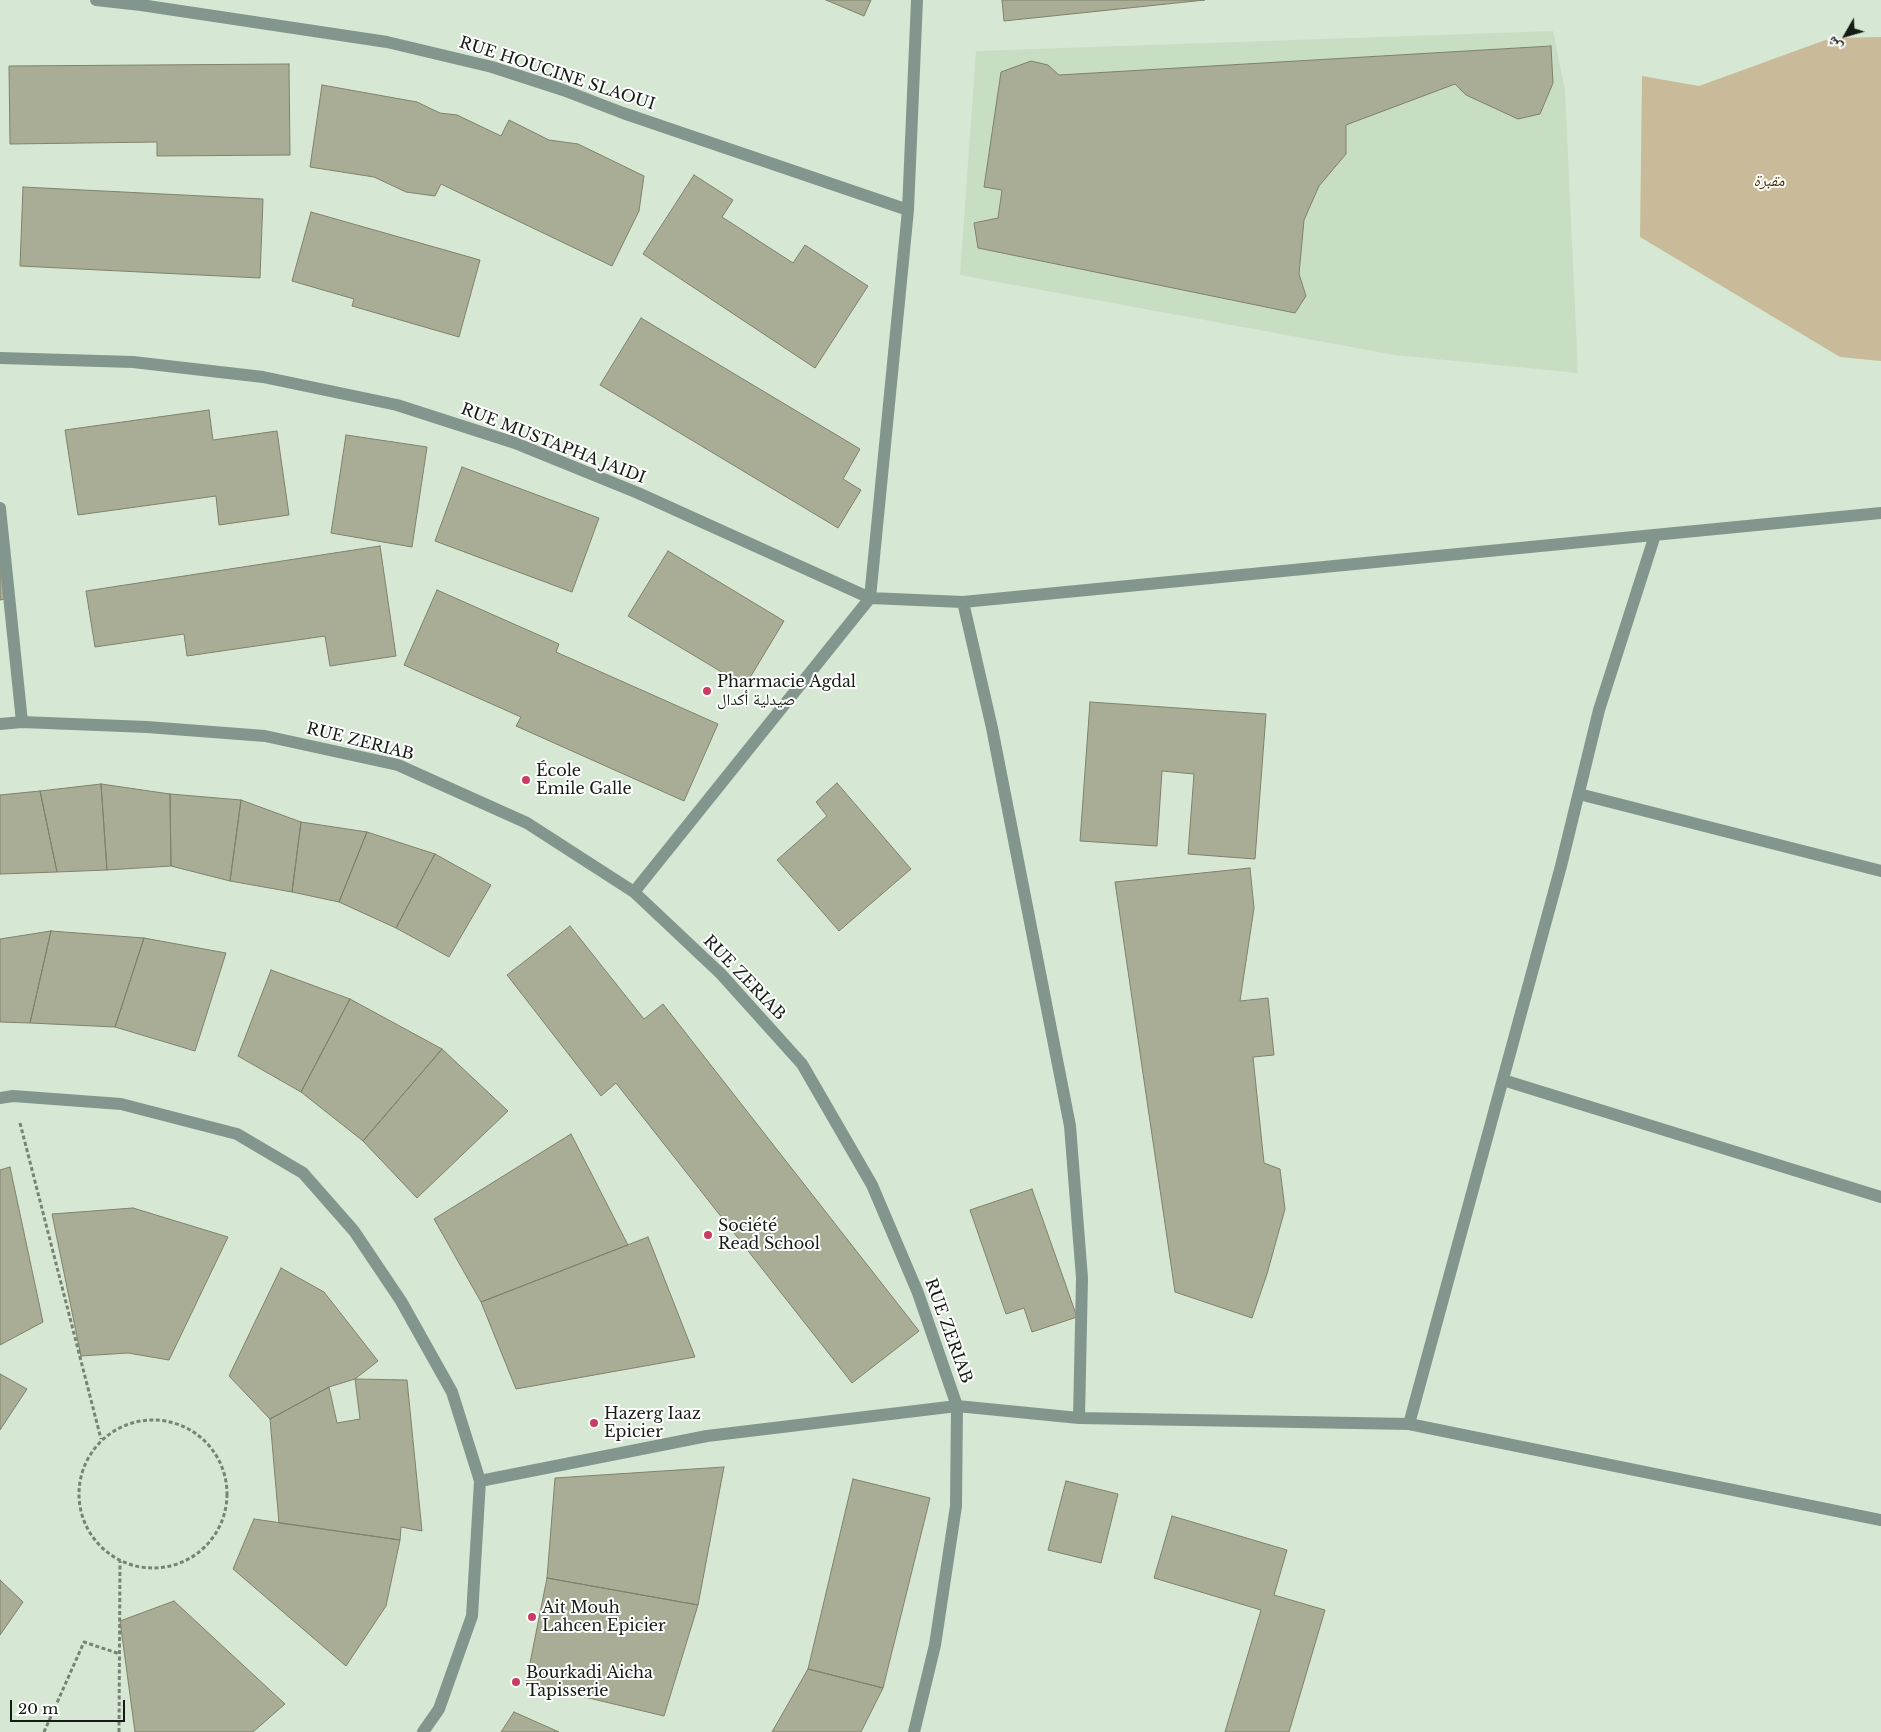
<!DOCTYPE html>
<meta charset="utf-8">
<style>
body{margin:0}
#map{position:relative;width:1881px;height:1732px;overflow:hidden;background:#d6e8d3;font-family:"Libre Baskerville","Noto Naskh Arabic",serif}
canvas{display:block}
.north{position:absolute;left:1821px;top:10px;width:50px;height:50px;-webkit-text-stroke:4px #fff;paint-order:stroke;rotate:232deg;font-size:14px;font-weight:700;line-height:20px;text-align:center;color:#151c14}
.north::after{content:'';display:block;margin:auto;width:18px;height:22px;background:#151c14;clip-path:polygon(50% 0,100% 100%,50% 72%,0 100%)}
.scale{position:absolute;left:10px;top:1700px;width:115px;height:22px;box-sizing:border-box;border:2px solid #151c14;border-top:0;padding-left:6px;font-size:15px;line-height:18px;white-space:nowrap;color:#151c14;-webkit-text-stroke:4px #fff;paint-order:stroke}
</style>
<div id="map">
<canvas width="1881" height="1732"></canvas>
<div class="north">ش</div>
<div class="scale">20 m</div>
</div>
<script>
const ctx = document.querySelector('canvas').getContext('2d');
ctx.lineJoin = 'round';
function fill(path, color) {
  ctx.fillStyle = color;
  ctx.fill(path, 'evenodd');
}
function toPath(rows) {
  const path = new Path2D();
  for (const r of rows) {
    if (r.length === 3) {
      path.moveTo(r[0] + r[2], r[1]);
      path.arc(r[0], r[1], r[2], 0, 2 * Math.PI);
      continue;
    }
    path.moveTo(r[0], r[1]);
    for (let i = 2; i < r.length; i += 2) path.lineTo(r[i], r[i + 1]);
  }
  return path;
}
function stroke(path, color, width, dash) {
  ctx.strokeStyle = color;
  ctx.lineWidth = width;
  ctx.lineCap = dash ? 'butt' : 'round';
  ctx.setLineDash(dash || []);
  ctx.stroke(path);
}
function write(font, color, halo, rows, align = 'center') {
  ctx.font = font + ' "Libre Baskerville","Noto Naskh Arabic",serif';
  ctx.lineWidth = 4;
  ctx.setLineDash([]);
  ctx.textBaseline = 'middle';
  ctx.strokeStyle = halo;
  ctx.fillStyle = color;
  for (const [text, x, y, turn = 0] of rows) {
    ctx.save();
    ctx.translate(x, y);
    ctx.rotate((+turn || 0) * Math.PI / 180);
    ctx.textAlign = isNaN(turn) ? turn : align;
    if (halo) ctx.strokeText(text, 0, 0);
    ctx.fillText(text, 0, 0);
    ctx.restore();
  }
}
fill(toPath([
 [1553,31,1565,90,1578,373,1395,355,960,275,976,51]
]), '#c7dec3');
fill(toPath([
 [1881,37,1881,361,1840,357,1640,237,1642,76,1699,86,1831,38]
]), '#c9bb99');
const building = toPath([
 [826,0,871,0,864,16,826,0],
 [1002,0,1205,0,1004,21,1002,0],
 [1551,46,1553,83,1540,114,1518,119,1466,95,1455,84,1346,125,1346,154,1319,186,1304,220,1299,274,1306,296,1295,313,978,248,974,223,998,218,1002,190,984,187,1001,72,1031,61,1048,65,1059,75,1551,46],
 [289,64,290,155,157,156,157,142,10,144,9,66,289,64],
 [322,85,417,102,440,113,457,115,501,136,509,120,549,140,578,144,644,176,639,211,612,266,441,184,435,196,406,192,374,177,310,167,322,85],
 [694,175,733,200,722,217,793,263,805,245,868,286,815,368,643,254,694,175],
 [23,187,263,199,260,278,20,266,23,187],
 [311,212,480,260,459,337,352,306,354,299,292,281,311,212],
 [641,318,860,449,843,479,861,490,838,528,600,385,641,318],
 [209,410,213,440,277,431,289,515,219,525,216,496,78,515,65,430,209,410],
 [346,435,427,447,412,547,331,533,346,435],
 [462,467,599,518,572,592,435,541,462,467],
 [380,546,396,656,330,666,325,636,187,656,184,634,95,647,86,591,380,546],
 [668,551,784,621,745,686,628,616,668,551],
 [0,565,9,598,0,600,0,565],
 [437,590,559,644,556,652,718,724,684,801,516,726,521,717,404,665,437,590],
 [1090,702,1266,714,1255,859,1188,854,1194,774,1162,771,1157,846,1080,841,1090,702],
 [837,783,911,869,839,931,777,860,827,816,816,802,837,783],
 [101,784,170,794,171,866,107,870,101,784],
 [101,784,107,870,57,872,40,791,101,784],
 [40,791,57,872,0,874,0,795,40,791],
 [170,794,241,800,230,881,171,866,170,794],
 [241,800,301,822,292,892,230,881,241,800],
 [301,822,367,832,339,902,292,892,301,822],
 [367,832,435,854,396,928,339,902,367,832],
 [435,854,491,885,449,957,396,928,435,854],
 [1250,868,1254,908,1240,1001,1268,998,1274,1055,1253,1057,1264,1163,1280,1169,1285,1209,1267,1274,1252,1318,1175,1292,1115,882,1250,868],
 [570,926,644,1019,663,1004,919,1331,852,1383,616,1083,601,1096,507,975,570,926],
 [51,931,144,938,115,1027,30,1023,51,931],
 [51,931,30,1023,0,1022,0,939,51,931],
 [144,938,226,953,195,1051,115,1027,144,938],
 [271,970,350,999,301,1092,238,1056,271,970],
 [350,999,442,1049,363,1141,301,1092,350,999],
 [442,1049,508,1111,417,1198,363,1141,442,1049],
 [571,1134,628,1245,481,1302,434,1219,571,1134],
 [10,1167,43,1322,0,1345,0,1170,10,1167],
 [1032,1189,1077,1317,1032,1332,1024,1308,1006,1314,970,1210,1032,1189],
 [133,1208,228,1237,169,1360,128,1353,81,1356,52,1214,133,1208],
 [648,1237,695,1357,516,1389,481,1302,648,1237],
 [281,1268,324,1292,378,1361,355,1379,329,1387,270,1419,229,1376,281,1268],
 [0,1374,27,1389,0,1430,0,1374],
 [355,1379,407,1380,422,1531,401,1527,400,1540,279,1523,270,1419,329,1387,337,1423,360,1419,355,1379],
 [724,1467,698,1605,547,1578,555,1478,724,1467],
 [853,1479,930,1498,883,1688,808,1669,853,1479],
 [1066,1481,1118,1494,1101,1563,1048,1550,1066,1481],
 [1172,1516,1287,1550,1274,1595,1325,1610,1289,1732,1225,1732,1261,1610,1154,1578,1172,1516],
 [254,1519,400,1540,386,1606,346,1666,233,1569,254,1519],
 [547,1578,698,1605,664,1716,526,1683,547,1578],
 [0,1580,23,1602,0,1635,0,1580],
 [174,1601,285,1704,253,1732,135,1732,120,1621,174,1601],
 [808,1669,883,1688,861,1732,772,1732,808,1669],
 [514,1712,559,1732,501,1732,514,1712]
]);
fill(building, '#a9ad95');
stroke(building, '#7f826b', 1);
stroke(toPath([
 [20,1123,101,1439],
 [153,1494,74],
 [44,1732,84,1642,120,1654],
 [119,1732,120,1561]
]), '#778475', 3, [4, 2.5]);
stroke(toPath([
 [96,0,141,5,387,42,492,67,563,90,623,113,908,210],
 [0,358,133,362,263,377,397,405,515,443,638,493,870,598,963,602,1881,513],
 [0,508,22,722],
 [963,602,992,728,1070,1126,1082,1278,1079,1418],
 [0,724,22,722,147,727,265,736,398,765,527,823,634,892,721,974,802,1064,872,1185,918,1293,957,1406,956,1506,935,1645,914,1732],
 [1579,794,1881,871],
 [634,892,870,598,908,210,917,0],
 [1503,1080,1881,1197],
 [0,1098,13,1096,121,1104,237,1134,303,1173,354,1231,401,1301,452,1392,480,1481,472,1616,439,1709,423,1732],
 [1409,1424,1561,866,1599,710,1655,535],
 [480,1481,707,1436,957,1406,1079,1418,1409,1424,1881,1520]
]), '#83968e', 12);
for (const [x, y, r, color] of [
 [707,691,5,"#ca3c64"],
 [526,780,5,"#ca3c64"],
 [708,1235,5,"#ca3c64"],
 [594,1423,5,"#ca3c64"],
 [532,1617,5,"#ca3c64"],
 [516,1682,5,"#ca3c64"]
]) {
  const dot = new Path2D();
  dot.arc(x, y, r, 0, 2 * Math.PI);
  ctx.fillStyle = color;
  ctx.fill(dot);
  stroke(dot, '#fff', 2);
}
write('16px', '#151c14', '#fff', [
 ["RUE HOUCINE SLAOUI",557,74,18],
 ["RUE MUSTAPHA JAIDI",553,444,21],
 ["RUE ZERIAB",360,742,14],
 ["RUE ZERIAB",744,978,46],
 ["RUE ZERIAB",948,1331,70]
]);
write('italic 16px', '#4b3907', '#fff', [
 ["مقبرة",1769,181]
]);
write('16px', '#151c14', '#fff', [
 ["Pharmacie Agdal",717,682],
 ["صيدلية أكدال",717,700],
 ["École",536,771],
 ["Emile Galle",536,789],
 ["Société",718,1226],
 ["Read School",718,1244],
 ["Hazerg Iaaz",604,1414],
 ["Epicier",604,1432],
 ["Ait Mouh",542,1608],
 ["Lahcen Epicier",542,1626],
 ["Bourkadi Aicha",526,1673],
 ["Tapisserie",526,1691]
], 'left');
</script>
